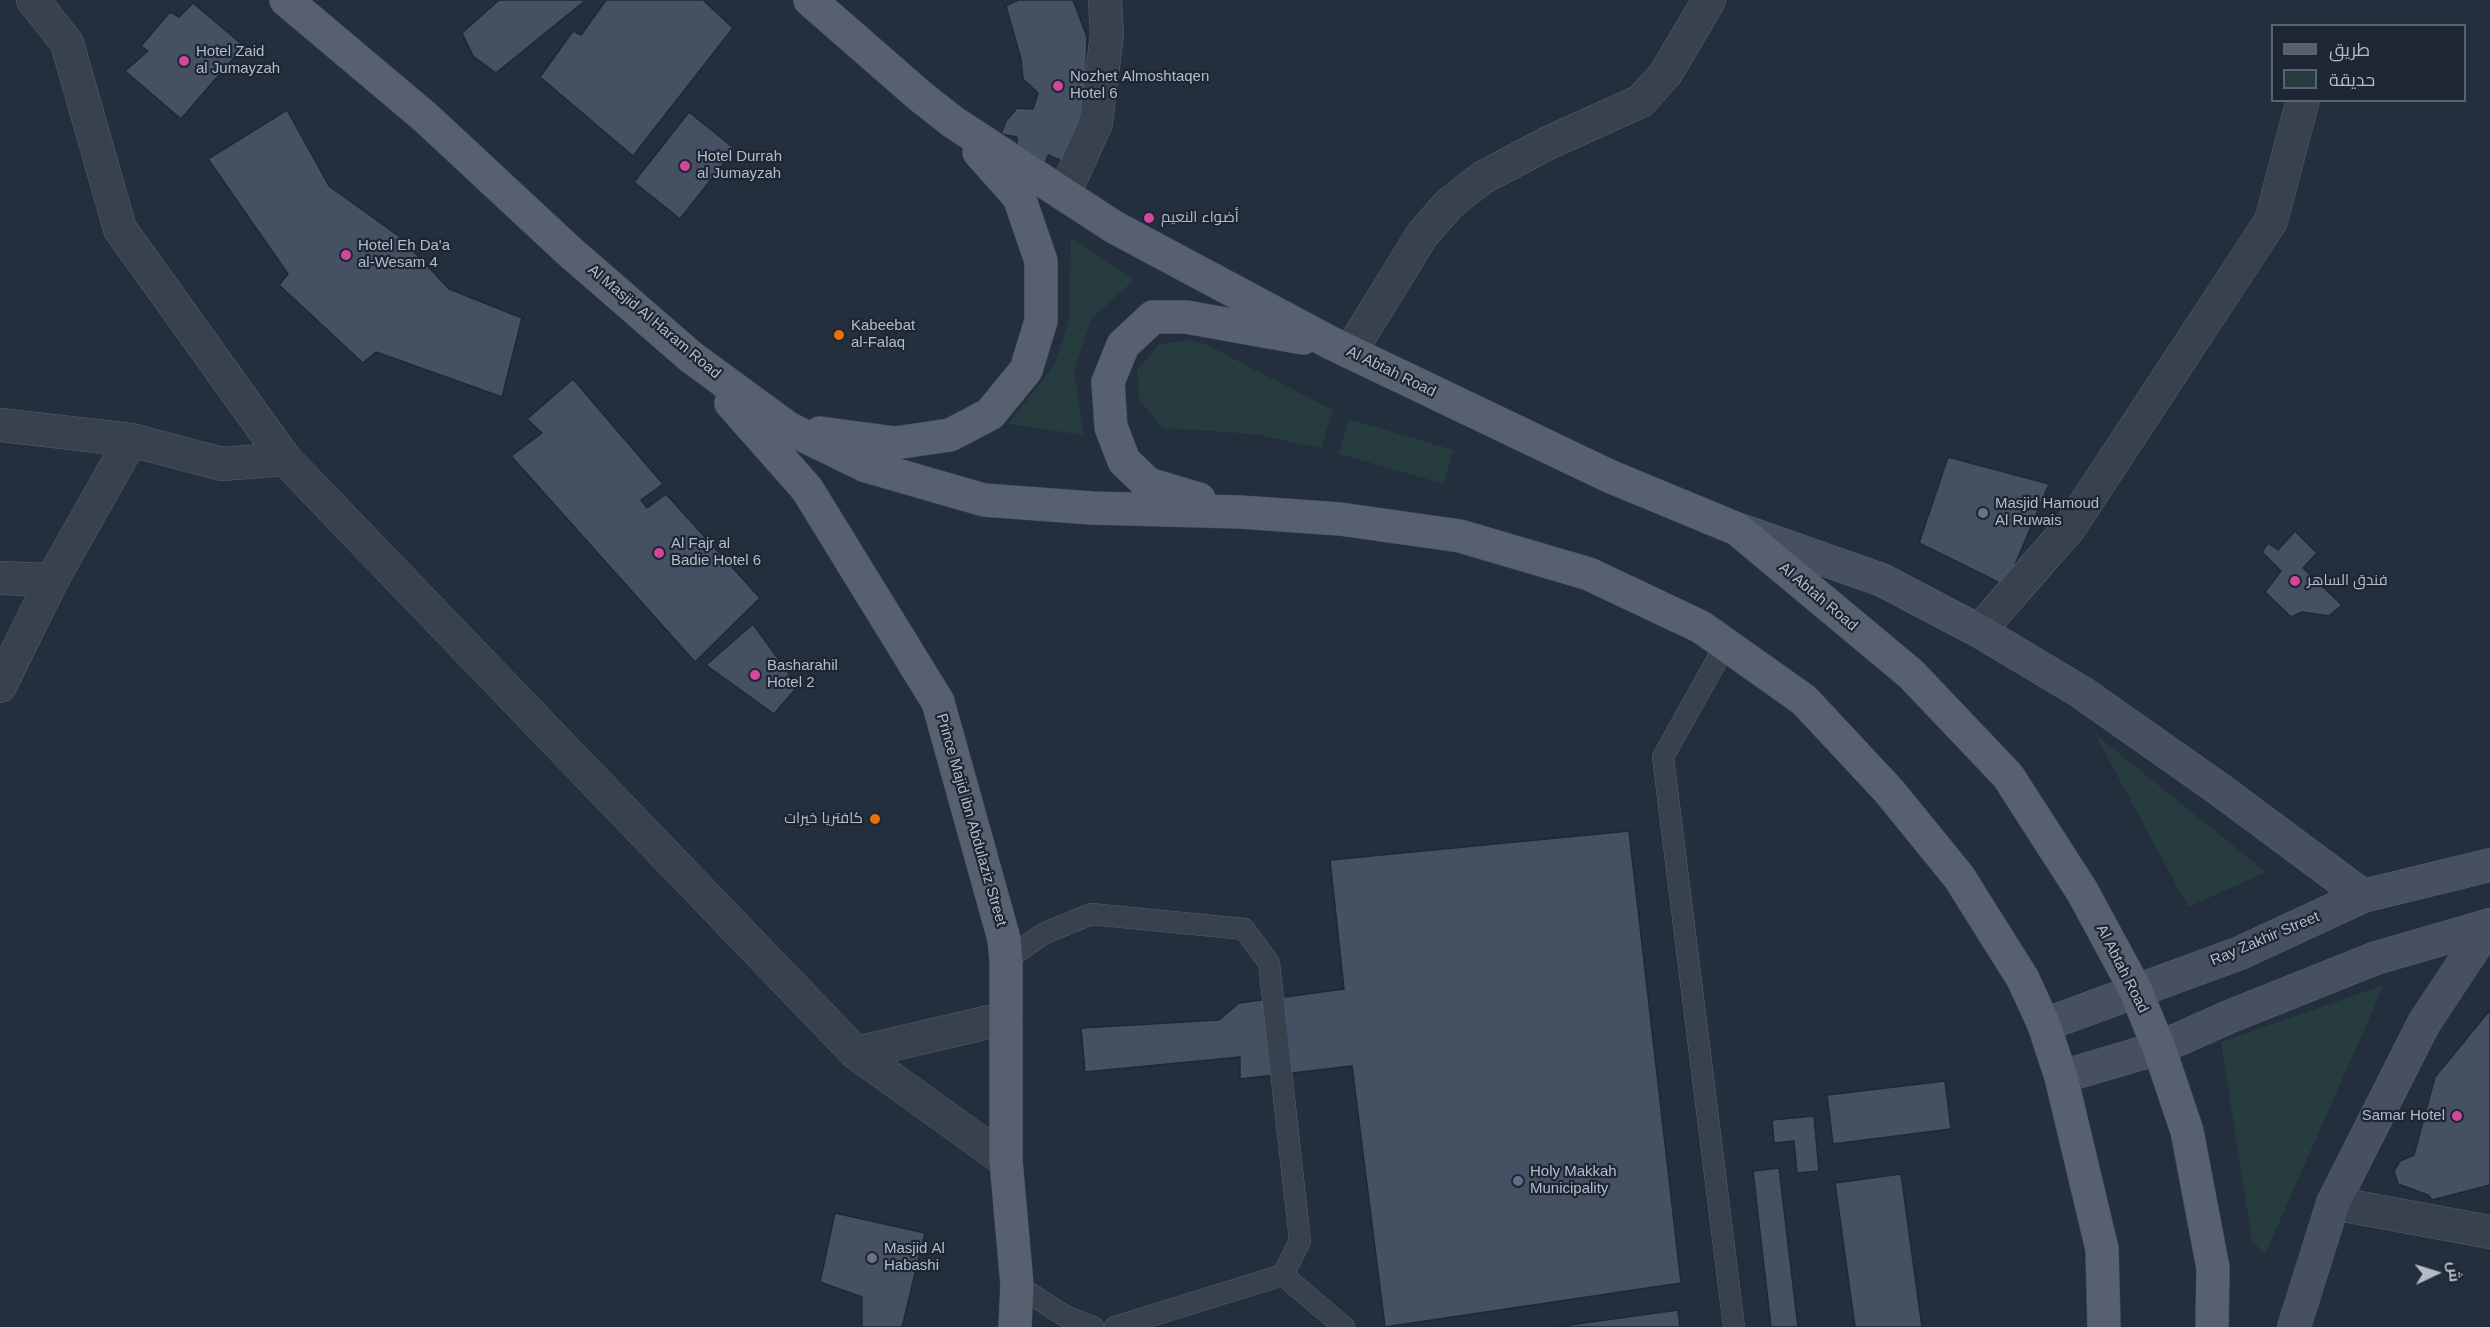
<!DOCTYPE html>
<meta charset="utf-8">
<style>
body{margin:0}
#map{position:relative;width:2490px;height:1327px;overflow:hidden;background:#242f3e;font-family:Helvetica,Cairo,sans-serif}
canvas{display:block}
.legend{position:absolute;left:2271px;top:24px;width:195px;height:78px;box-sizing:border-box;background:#1d2633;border:2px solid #59626f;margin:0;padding:8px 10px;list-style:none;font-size:18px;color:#b4bcc9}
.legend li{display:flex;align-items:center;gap:12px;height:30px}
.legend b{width:30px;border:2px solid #59626f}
.north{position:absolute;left:2406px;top:1243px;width:60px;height:60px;-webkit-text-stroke:4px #1d2633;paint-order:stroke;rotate:86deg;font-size:16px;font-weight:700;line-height:24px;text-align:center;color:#b4bcc9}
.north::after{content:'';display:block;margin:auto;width:21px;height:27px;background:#b4bcc9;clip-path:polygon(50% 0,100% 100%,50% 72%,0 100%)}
</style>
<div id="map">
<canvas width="2490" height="1327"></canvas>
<ul class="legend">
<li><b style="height:8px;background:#56606e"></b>طريق</li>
<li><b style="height:16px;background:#263c3f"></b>حديقة</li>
</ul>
<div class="north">ش</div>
</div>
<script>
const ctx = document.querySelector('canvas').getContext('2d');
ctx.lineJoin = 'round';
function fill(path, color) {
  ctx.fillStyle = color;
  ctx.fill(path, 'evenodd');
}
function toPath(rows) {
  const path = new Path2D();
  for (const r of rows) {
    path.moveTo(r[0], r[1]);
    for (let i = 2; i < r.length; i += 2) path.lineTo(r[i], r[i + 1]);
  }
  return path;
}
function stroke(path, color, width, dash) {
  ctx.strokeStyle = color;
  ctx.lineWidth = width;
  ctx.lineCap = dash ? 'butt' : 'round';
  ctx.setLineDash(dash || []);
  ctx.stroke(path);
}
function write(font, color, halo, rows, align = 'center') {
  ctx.font = font + ' Helvetica,Cairo,sans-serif';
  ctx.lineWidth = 4.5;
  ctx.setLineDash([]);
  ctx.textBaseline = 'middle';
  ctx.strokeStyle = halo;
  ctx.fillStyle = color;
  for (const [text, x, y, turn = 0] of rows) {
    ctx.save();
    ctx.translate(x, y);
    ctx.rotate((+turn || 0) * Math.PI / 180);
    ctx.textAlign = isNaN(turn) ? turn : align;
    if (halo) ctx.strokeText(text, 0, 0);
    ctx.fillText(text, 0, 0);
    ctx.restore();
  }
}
fill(toPath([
 [1071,237,1134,280,1091,319,1074,371,1084,435,1008,424,1055,364,1069,322],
 [1189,340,1205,344,1333,410,1321,448,1254,434,1163,428,1139,400,1137,369,1159,345],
 [1349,419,1453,450,1444,484,1339,454],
 [2095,734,2266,872,2188,907],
 [2384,985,2265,1254,2252,1241,2221,1042]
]), '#263c3f');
const building = toPath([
 [499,0,586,0,496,73,473,56,462,33,499,0],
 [606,0,703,0,733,28,633,156,540,77,573,31,581,35,606,0],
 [1018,0,1073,0,1087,37,1085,104,1067,163,1048,155,1045,164,1017,145,1017,137,1001,134,1006,121,1017,108,1033,109,1038,93,1023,79,1021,59,1006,6,1018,0],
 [193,3,244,46,181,119,125,71,148,51,141,46,170,12,179,17,193,3],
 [287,110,329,186,400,237,449,289,522,318,502,397,376,352,363,363,279,285,288,274,208,159,287,110],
 [689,112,735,149,680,219,634,182,689,112],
 [573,379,663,484,641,500,647,508,666,494,760,598,695,662,511,456,542,433,527,419,573,379],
 [1948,457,2049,484,2006,586,1919,543,1948,457],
 [2295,531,2317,553,2303,568,2342,605,2329,616,2302,612,2291,617,2265,592,2281,571,2262,552,2268,543,2278,550,2295,531],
 [753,624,798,686,774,714,706,665,753,624],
 [1629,831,1681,1283,1385,1327,1352,1066,1240,1079,1240,1057,1085,1072,1081,1028,1219,1020,1239,1003,1344,989,1330,860,1629,831],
 [2490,1010,2490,1185,2432,1200,2428,1195,2398,1184,2394,1171,2400,1161,2414,1155,2435,1077,2490,1010],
 [1945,1081,1951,1129,1833,1144,1827,1095,1945,1081],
 [1814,1116,1819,1171,1797,1173,1794,1141,1774,1143,1772,1120,1814,1116],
 [1779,1168,1798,1327,1771,1327,1753,1171,1779,1168],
 [1901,1174,1922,1327,1855,1327,1835,1183,1901,1174],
 [835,1213,925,1233,902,1327,862,1327,862,1297,820,1282,835,1213],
 [1678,1310,1680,1327,1555,1327,1678,1310]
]);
fill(building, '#455162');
stroke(building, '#1f2835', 1.5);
const lane = toPath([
 [1726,644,1663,757,1734,1327],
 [1006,960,1043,934,1091,914,1244,929,1269,963,1300,1241,1283,1275,1115,1327],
 [1283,1275,1344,1327],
 [1017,1285,1065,1316,1093,1327]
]);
const street = toPath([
 [33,0,67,43,120,229,285,459,856,1053,1006,1161],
 [1064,194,1096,123,1107,34,1105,0],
 [1350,352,1422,235,1449,204,1482,178,1548,143,1641,101,1666,73,1709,0],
 [0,425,131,440,222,464,285,459],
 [0,578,52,580,131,440],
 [1979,631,2070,527,2271,221,2303,100],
 [0,686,52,580],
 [856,1053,1006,1018],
 [2333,1203,2490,1232]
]);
const secondary = toPath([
 [1740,530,1882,580,1979,631,2081,692,2219,789,2363,896],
 [2044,1025,2240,953,2363,896,2490,865],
 [2061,1077,2159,1048,2231,1016,2376,958,2490,925],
 [2294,1327,2333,1203,2424,1023,2489,925]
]);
const primary = toPath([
 [286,0,425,117,569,251,691,357,788,428,866,466,984,500,1092,508,1240,512,1340,519,1460,536,1589,574,1701,627,1804,700,1889,791,1959,877,2023,979,2044,1025,2061,1077,2102,1249,2104,1327],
 [810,0,920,96,953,122,1114,227,1331,343,1609,476,1737,529,1911,674,2008,776,2082,891,2135,989,2159,1048,2187,1131,2213,1268,2212,1327],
 [731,403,807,489,938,702,1004,939,1006,960,1006,1161,1017,1285,1015,1327],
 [820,433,895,443,950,435,990,414,1026,370,1041,321,1041,261,1019,197,979,152],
 [1199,499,1148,484,1124,461,1111,427,1108,382,1123,345,1153,317,1186,317,1303,338]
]);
stroke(lane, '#565f6c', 22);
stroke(street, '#565f6c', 34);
stroke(secondary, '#565f6c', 34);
stroke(primary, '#414a57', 34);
stroke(lane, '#38414e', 21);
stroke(street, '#38414e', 33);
stroke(secondary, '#465061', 33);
stroke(primary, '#56606e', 33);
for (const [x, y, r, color] of [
 [184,61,6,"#d1479c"],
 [1058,86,6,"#d1479c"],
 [685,166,6,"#d1479c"],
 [1149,218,6,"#d1479c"],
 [346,255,6,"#d1479c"],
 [839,335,6,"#e8710a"],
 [1983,513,6,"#6b7280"],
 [659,553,6,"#d1479c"],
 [2295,581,6,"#d1479c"],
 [755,675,6,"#d1479c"],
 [875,819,6,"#e8710a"],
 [2457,1116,6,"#d1479c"],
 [1518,1181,6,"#5c6f8a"],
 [872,1258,6,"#6b7280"]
]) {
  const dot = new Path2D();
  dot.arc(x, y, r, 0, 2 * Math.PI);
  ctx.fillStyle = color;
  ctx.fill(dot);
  stroke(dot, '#1d2633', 2);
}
write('15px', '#b4bcc9', '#1d2633', [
 ["Hotel Zaid",196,52],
 ["al Jumayzah",196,69],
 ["Nozhet Almoshtaqen",1070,77],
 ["Hotel 6",1070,94],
 ["Hotel Durrah",697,157],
 ["al Jumayzah",697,174],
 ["أضواء النعيم",1161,218],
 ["Hotel Eh Da'a",358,246],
 ["al-Wesam 4",358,263],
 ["Kabeebat",851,326],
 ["al-Falaq",851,343],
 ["Masjid Hamoud",1995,504],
 ["Al Ruwais",1995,521],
 ["Al Fajr al",671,544],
 ["Badie Hotel 6",671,561],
 ["فندق الساهر",2307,581],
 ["Basharahil",767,666],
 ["Hotel 2",767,683],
 ["كافتريا خيرات",863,819,"right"],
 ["Samar Hotel",2445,1116,"right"],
 ["Holy Makkah",1530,1172],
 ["Municipality",1530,1189],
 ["Masjid Al",884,1249],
 ["Habashi",884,1266]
], 'left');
write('15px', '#b4bcc9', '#1d2633', [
 ["Al Masjid Al Haram Road",654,322,40],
 ["Al Abtah Road",1391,372,26],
 ["Al Abtah Road",1818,597,40],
 ["Prince Majid ibn Abdulaziz Street",971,820,74],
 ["Ray Zakhir Street",2265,939,-23],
 ["Al Abtah Road",2122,969,63]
]);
</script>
